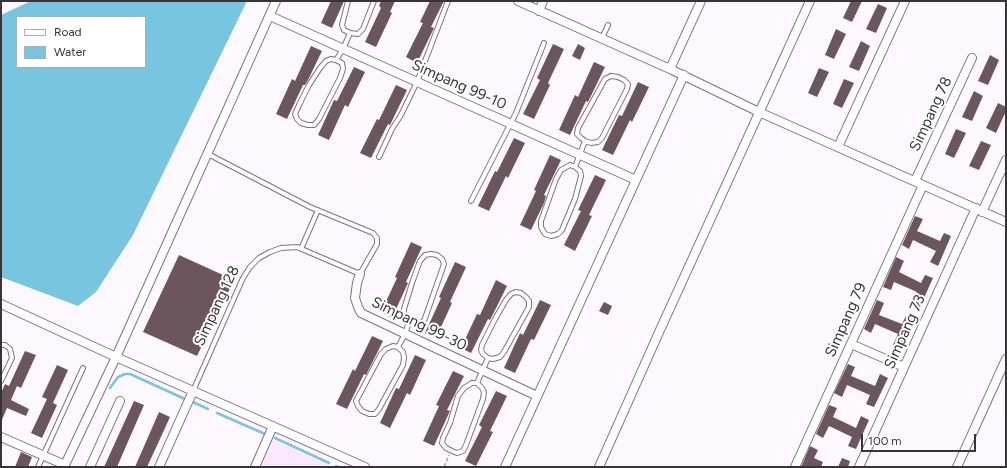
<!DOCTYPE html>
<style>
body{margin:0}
#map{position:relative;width:1007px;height:468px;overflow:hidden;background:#fdf7ff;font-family:Figtree,sans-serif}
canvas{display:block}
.frame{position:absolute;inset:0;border:2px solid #383239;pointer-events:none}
.legend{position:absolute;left:16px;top:16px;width:130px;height:52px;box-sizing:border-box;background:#fff;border:1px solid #afadb0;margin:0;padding:5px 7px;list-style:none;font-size:12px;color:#383239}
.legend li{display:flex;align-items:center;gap:8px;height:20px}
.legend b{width:20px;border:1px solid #afadb0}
.scale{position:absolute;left:861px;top:434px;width:115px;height:18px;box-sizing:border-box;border:2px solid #383239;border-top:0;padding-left:5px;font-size:12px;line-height:14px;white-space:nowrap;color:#383239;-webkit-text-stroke:3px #fff;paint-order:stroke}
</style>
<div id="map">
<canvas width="1007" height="468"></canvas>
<div class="frame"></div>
<ul class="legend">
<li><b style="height:5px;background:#fff"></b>Road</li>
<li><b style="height:11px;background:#77c5de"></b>Water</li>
</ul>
<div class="scale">100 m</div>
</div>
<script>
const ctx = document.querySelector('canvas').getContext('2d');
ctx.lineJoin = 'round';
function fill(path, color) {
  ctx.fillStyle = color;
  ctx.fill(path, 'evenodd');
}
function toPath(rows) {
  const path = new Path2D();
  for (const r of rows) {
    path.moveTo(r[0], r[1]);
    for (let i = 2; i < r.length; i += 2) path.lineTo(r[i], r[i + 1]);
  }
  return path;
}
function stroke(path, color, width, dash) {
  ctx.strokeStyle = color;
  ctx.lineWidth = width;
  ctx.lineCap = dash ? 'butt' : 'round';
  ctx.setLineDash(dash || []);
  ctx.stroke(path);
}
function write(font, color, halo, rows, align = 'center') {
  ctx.font = font + ' Figtree,sans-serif';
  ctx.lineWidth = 4;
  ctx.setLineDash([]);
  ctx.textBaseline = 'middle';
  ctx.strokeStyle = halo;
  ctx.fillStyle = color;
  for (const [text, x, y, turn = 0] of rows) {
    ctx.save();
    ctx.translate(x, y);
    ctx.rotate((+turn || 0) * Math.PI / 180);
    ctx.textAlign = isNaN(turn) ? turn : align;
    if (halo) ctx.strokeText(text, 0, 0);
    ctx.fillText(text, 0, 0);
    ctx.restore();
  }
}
fill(toPath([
 [273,440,332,467,261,467]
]), '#f9e8fe');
fill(toPath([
 [31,1,247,1,133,235,96,292,78,306,1,277,1,15],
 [17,17,145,17,145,67,17,67]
]), '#77c5de');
stroke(toPath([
 [110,388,118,377,125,374,130,374,185,399],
 [193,402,208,409],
 [217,413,265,434],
 [275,438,329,463],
 [336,466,338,467]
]), '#77c5de', 2.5);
fill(toPath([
 [331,1,344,1,332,28,321,23],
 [381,1,395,1,390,12,392,13,376,47,365,42,381,8,379,6],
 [430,1,444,1,431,27,434,28,417,63,406,57,423,23,420,22],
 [851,1,862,1,852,22,843,18],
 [878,4,887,8,876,33,866,29],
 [836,29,846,34,834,59,825,55],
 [861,41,870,46,859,71,849,67],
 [553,44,564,49,548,83,550,85,534,119,523,114,540,80,537,78],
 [578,44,585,48,580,60,572,56],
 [311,46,322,51,309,78,305,85,303,85,287,119,276,114,292,79,295,81],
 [990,55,999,60,988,85,978,81],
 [594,62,605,67,588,102,586,101,570,135,559,130,575,95,578,97],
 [354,67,365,72,348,107,345,105,329,140,318,135,334,100,337,101],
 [819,68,829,72,817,97,808,93],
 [844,79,854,83,842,108,833,104],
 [638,82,649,87,632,122,630,120,613,155,602,150,619,115,622,116],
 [396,85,407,90,390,125,388,124,371,158,360,153,377,119,379,120],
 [974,91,983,96,972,121,962,117],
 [998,103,1006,107,1006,111,996,133,986,128],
 [956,129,966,133,954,158,945,154],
 [514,138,525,143,508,178,506,176,489,211,478,206,495,171,497,172],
 [981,141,991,145,979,170,969,166],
 [550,155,561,160,544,195,546,196,544,203,531,230,520,225,536,191,534,190],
 [595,175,606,180,589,215,592,216,575,251,564,245,581,211,578,210],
 [915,216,923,219,917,231,940,241,944,233,951,236,938,266,930,262,936,251,913,240,909,249,902,245],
 [411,242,422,247,406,282,408,283,392,318,381,312,397,278,395,277],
 [179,255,234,280,197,356,143,332],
 [896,257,904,261,899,272,921,283,925,275,933,278,920,307,912,304,917,292,894,282,891,290,883,287],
 [455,262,466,267,450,302,452,303,436,338,425,333,441,298,439,297],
 [496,280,507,286,490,320,488,319,471,353,461,348,477,314,480,315],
 [540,300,551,305,534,340,531,339,515,373,504,368,520,333,523,335],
 [877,300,884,303,879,315,902,324,906,316,914,319,901,349,893,345,898,334,875,324,871,333,864,329],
 [604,302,612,306,608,315,599,311],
 [372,336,383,341,366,375,364,374,347,409,336,404,353,369,355,371],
 [25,351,36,355,21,388,17,386,11,400,29,409,26,416,7,408,1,422,1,393,5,384,9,386],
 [415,355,426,360,410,395,407,393,390,428,380,423,396,388,399,389],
 [848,364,855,367,851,376,875,386,880,374,888,378,874,407,866,404,870,395,847,385,842,397,834,393],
 [57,365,68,370,53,403,57,405,42,438,31,433,47,399,42,397],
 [453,371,464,376,447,410,450,411,449,413,434,446,423,441,439,406,436,405],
 [496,391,507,396,490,431,493,432,476,466,465,461,482,427,479,425],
 [134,401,144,405,130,437,117,467,104,467],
 [829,405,837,408,833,417,856,428,861,416,869,420,856,449,848,446,852,437,829,426,823,438,816,434],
 [159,412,170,417,160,439,147,467,135,467],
 [810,446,818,450,814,458,823,462,821,467,801,467],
 [21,452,32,457,28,467,15,467],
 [842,458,850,461,848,467,838,467]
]), '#6c565e');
const service = toPath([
 [348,1,342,25,344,30,350,33,358,34,363,29,374,1],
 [602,38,608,25],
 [331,59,336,60,342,63,343,69,340,78,319,119,314,125,308,125,301,123,297,119,295,114,299,105,309,85,320,68,326,61,331,59],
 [336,60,343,49,350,33],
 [611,76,618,77,624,80,628,84,627,89,602,138,598,142,591,143,585,141,581,138,577,134,578,128,605,79,611,76],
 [379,157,392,129,401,115,417,82,448,1],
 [570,165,575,167,580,171,581,176,575,199,562,230,558,234,551,236,545,234,541,227,541,221,556,179,561,170,570,165],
 [575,167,585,141],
 [471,201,516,113,544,43],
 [301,249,318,210],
 [431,254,437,255,442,259,444,264,442,270,424,321,418,324,409,322,404,317,404,309,412,283,420,261,425,255,431,254],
 [516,292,521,293,526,297,529,301,529,307,504,352,500,357,493,359,488,358,483,354,481,350,482,345,495,319,506,300,511,294,516,292],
 [1,345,5,345,10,349,12,358,1,381],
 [393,346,398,347,403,352,404,357,403,365,379,409,375,414,369,414,362,411,358,406,356,401,381,354,386,349,393,346],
 [398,347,405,334,409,322],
 [472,383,477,383,482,388,484,392,483,399,466,445,463,451,457,453,452,451,446,448,442,443,443,438,450,423,458,396,464,388,472,383],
 [477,383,488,358],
 [193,391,243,278,250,267,259,258,270,252,281,248,297,247,360,274,377,244,377,238,373,233,310,207,208,154],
 [38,467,83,368]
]);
const minor = toPath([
 [518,1,670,69,759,112,1006,222],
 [539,11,543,1],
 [270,16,636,180],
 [670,69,701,1],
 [838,147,905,1],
 [915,181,972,58],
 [982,212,1006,160],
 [360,274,357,283,355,298,358,307,361,313,537,396],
 [1,304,116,357,365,467],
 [851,344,904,367],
 [1,437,65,465],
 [64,467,116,357,276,1],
 [90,467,120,401],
 [159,467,193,391],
 [255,467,273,426],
 [505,467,684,75],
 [599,467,660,330,810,1],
 [795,467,923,185],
 [859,467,976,208],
 [957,467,1006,359]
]);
stroke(service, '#7e7082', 6);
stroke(minor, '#7e7082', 10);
stroke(toPath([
 [444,467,449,455]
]), '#a9a3ab', 1.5, [4, 2]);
stroke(service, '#fff', 4);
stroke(minor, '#fff', 8);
write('15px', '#383239', '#fff', [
 ["Simpang 99-10",459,85,24],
 ["Simpang 78",931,114,-65],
 ["Simpang 128",217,306,-65],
 ["Simpang 79",846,320,-66],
 ["Simpang 99-30",419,324,26],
 ["Simpang 73",905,332,-66]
]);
</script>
